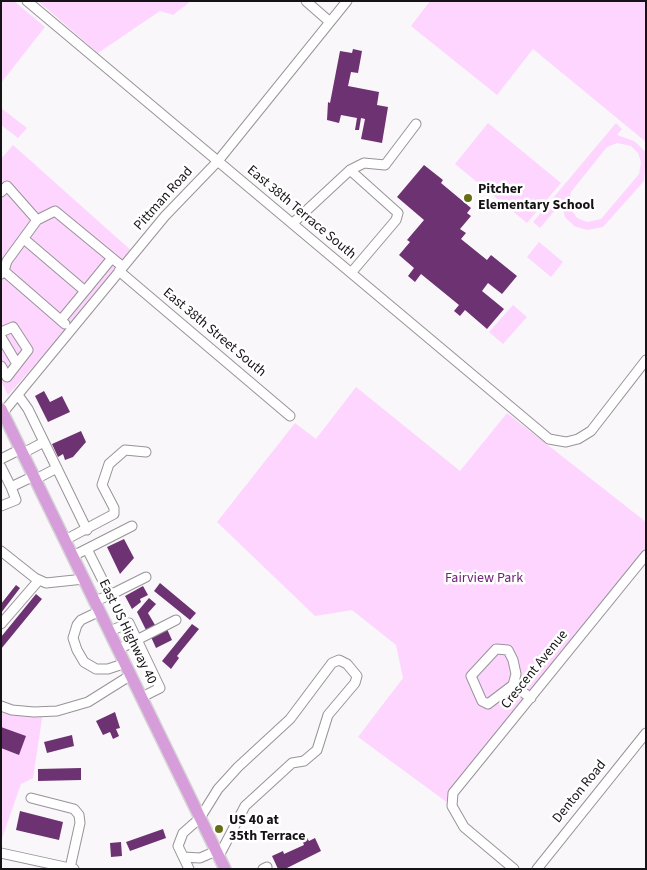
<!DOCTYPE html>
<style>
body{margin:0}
#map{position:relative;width:647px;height:870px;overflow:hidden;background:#faf7fa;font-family:"Source Sans 3",sans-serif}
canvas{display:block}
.frame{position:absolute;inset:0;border:2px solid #151315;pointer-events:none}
</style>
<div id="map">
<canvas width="647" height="870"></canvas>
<div class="frame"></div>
</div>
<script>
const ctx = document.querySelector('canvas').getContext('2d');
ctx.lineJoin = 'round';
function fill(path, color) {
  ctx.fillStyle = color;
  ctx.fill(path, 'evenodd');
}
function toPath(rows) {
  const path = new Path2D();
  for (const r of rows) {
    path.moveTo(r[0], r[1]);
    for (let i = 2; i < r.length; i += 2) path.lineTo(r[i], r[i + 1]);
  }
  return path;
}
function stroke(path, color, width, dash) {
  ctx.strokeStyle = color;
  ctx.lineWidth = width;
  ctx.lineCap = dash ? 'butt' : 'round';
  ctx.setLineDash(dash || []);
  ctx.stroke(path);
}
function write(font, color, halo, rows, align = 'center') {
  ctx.font = font + ' "Source Sans 3",sans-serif';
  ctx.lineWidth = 5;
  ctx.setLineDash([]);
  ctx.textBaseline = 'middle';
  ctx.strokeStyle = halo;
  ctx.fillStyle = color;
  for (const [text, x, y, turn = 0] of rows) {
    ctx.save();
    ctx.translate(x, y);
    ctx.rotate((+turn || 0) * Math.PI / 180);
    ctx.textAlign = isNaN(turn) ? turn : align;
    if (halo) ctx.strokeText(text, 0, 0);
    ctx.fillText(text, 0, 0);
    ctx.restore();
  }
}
fill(toPath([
 [1,1,14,1,45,27,1,83],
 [38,1,191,1,173,15,160,11,98,53],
 [430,1,646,1,646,142,533,49,497,95,411,26],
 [1,108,27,128,18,138,1,125],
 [488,123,561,183,527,223,455,164],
 [616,123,622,129,617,135,634,141,646,152,644,181,603,227,587,230,574,226,565,217,561,203,540,228,533,222],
 [617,143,631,146,638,153,641,162,639,174,601,219,587,222,577,218,569,206,571,192,607,147],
 [13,145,134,253,8,395,1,381,1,159],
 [539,242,563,262,551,277,527,257],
 [513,305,527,317,503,344,489,332],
 [356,387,460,471,507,413,646,522,646,555,453,793,452,806,358,737,403,678,396,645,352,610,315,616,217,522,295,423,316,439],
 [1,706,43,712,33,778,21,784,1,841]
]), '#fdd5ff');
fill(toPath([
 [353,49,362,51,358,73,351,72,348,86,379,92,377,105,388,107,382,143,361,139,365,119,361,118,359,130,355,130,357,118,341,115,339,123,327,120,328,102,330,103,340,51,352,53],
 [424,165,443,180,441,183,471,208,467,213,471,216,460,229,466,233,461,239,487,260,491,255,517,276,502,294,488,283,482,291,504,309,487,329,465,310,460,316,454,311,459,305,421,274,415,282,408,276,414,268,399,255,410,242,407,240,424,220,397,197],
 [44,391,50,402,62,396,70,412,48,422,35,396],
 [81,431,86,442,73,457,65,460,63,454,58,457,52,444],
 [124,539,134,558,120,574,107,547],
 [160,583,196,613,190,620,154,591],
 [16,585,20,588,1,613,1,604],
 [143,586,148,595,140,599,141,602,132,609,125,596],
 [36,594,42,599,1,649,1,637],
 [149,598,156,604,148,613,155,625,146,630,137,612],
 [192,624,199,629,177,656,179,658,171,669,162,661],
 [167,629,172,640,156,648,151,637],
 [115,712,120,728,116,729,119,736,113,739,110,732,103,735,96,721],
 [1,727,26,736,19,755,1,748],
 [72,735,74,746,47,753,44,742],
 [81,768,81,780,38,781,38,769],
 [20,811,63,822,59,840,16,830],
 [163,829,166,838,130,851,126,842],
 [307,838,309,841,315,838,321,851,285,869,278,869,272,856,283,851,284,854,304,845,302,840],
 [121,842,122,856,111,857,110,843]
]), '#6d3272');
const minor = toPath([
 [27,1,549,439,566,442,578,439,591,431,646,360],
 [306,1,330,22],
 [350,170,398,213,396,220,351,273],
 [1,192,7,186,37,220,55,211,123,267],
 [293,223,350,170,364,163,385,165,416,124],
 [24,239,85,291,61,320],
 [4,271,7,261,37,220],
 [119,271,290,416],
 [1,274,4,271,65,324],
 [85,291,112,258],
 [1,332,13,327,28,350,7,377,1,366],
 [1,337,17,364],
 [18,395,28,409,87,530],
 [1,415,165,216,218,161,347,1],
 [23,453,44,442],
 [1,459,21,449],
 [1,467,11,487,34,476],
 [36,479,57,468],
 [1,506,16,500,11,487],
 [65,540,114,514,114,508,102,485,109,464,125,450,146,452],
 [87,549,110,595,95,601],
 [1,551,35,578,46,583,84,579],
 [73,556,132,526],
 [110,595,146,577],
 [100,611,81,620,77,625,73,638,77,650,84,662,96,669,108,669,126,663],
 [1,624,39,580],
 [110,631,129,623,160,688,142,697],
 [119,649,176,620],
 [513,685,488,704,482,701,471,676,496,649,508,650,513,660,516,674,513,685,531,698],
 [1,706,12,710,34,712,57,711,88,702,131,675],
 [31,798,74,809,79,815,80,823,70,868],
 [1,853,74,869],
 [184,857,200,858,216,851],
 [189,869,178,846,183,833,200,818,218,789,238,767,290,719,332,663,339,660,347,664,357,676,355,683,328,715,317,750,304,761,292,763,245,806,219,856],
 [263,869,267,867],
 [514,869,464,827,452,806,453,793,646,555],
 [537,869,646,733]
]);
const major = toPath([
 [1,409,225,869]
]);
stroke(minor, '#979497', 11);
stroke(major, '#d5d5d5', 14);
stroke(minor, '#fff', 9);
stroke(major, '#d69dda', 11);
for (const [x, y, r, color] of [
 [468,198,5,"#666e15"],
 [219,829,5,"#666e15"]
]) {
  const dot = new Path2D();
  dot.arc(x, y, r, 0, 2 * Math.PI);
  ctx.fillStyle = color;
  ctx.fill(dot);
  stroke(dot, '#fff', 2);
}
write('bold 14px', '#151315', '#fff', [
 ["Pitcher",478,190],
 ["Elementary School",478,206],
 ["US 40 at",229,821],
 ["35th Terrace",229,837]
], 'left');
write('14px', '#151315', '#fff', [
 ["Pittman Road",164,199,-48],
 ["East 38th Terrace South",301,213,40],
 ["East 38th Street South",214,333,40],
 ["East US Highway 40",127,632,64],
 ["Crescent Avenue",535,670,-51],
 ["Denton Road",580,792,-51]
]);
write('14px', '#712377', '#fff', [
 ["Fairview Park",484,579]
]);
</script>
